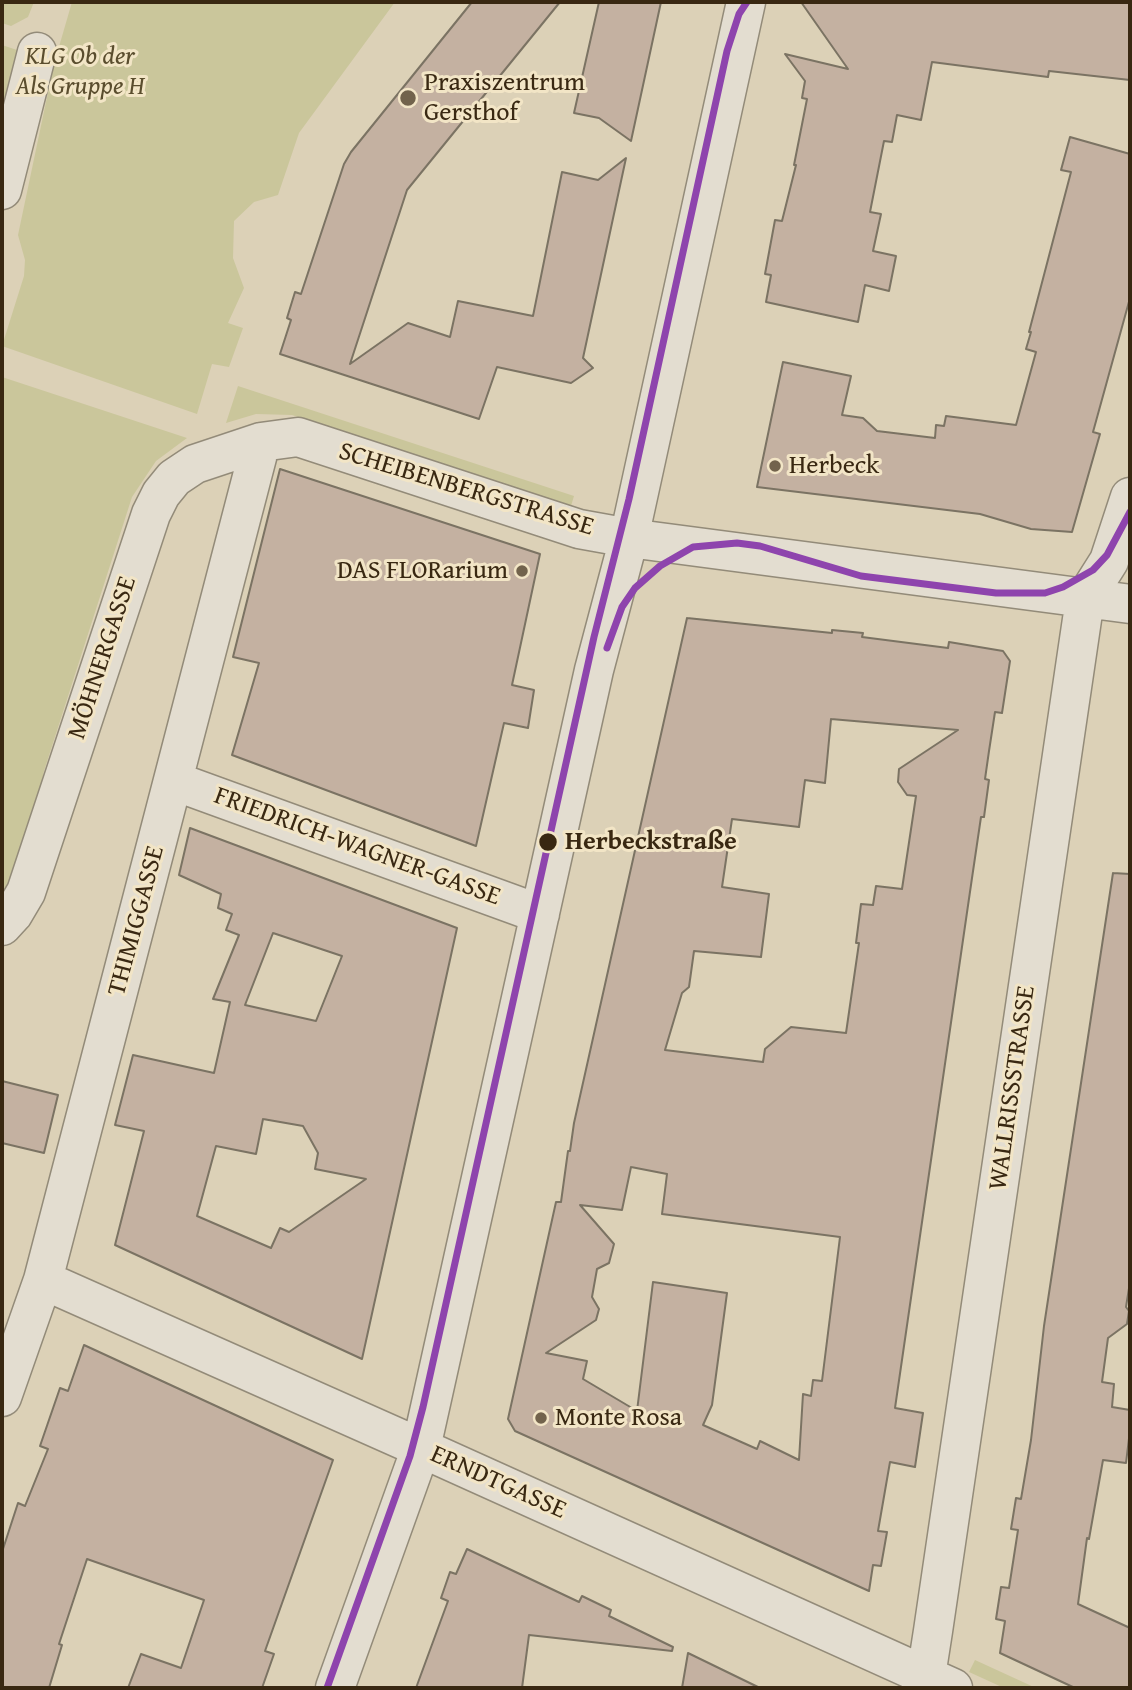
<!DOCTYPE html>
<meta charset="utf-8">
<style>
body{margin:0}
#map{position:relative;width:1132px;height:1690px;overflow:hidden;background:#dcd1b7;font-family:"Gentium Book Plus",serif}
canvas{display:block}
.frame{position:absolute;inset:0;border:4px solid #392812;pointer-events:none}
</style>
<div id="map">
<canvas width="1132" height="1690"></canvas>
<div class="frame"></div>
</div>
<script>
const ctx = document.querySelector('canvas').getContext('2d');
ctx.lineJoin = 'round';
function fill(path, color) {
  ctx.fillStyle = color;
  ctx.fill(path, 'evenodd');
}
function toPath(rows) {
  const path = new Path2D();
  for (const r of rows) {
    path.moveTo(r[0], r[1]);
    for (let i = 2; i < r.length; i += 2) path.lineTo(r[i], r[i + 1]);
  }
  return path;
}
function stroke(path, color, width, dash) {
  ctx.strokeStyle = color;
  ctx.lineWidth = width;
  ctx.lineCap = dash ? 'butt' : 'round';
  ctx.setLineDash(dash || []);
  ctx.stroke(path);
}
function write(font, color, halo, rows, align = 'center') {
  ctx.font = font + ' "Gentium Book Plus",serif';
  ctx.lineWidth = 6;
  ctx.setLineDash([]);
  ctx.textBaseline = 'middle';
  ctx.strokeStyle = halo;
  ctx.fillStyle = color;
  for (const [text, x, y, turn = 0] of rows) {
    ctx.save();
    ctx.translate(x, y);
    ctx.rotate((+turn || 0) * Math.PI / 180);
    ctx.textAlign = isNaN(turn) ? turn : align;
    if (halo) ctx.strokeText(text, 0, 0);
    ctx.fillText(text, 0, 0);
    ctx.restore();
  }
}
fill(toPath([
 [2,2,34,2,28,17,11,26,2,23],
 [72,2,395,2,299,133,278,195,254,202,234,221,233,258,244,288,228,323,243,328,229,367,212,364,197,414,2,346,24,276,25,260,18,235,54,64],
 [2,45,17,50,18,56,2,107],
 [2,377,187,438,156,461,132,497,44,771,25,861,2,904],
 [238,386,574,496,571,506,292,415,256,414,226,423],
 [975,1660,1036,1688,1004,1688,969,1672]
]), '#cac69b');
const building = toPath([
 [472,2,560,2,407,190,350,364,408,323,450,337,458,301,533,316,562,172,598,180,626,158,583,358,593,368,571,383,497,367,479,419,280,354,291,320,287,318,295,292,301,294,344,164,351,152,472,2],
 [599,2,661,2,631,141,599,118,574,113,599,2],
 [801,2,1130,2,1130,80,1049,71,1048,77,932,62,921,120,897,115,892,142,884,141,870,212,881,214,873,251,896,256,889,291,865,285,858,322,766,302,771,275,765,274,775,220,782,221,796,165,794,165,807,99,802,98,805,81,785,54,848,69,801,2],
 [1070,137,1130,154,1130,298,1093,432,1100,434,1072,532,1031,529,980,514,757,487,783,362,851,376,842,415,863,418,877,431,935,438,936,425,944,426,946,416,1016,425,1036,352,1026,349,1031,332,1029,332,1071,172,1061,170,1070,137],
 [280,469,540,554,512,685,534,690,528,728,504,723,476,846,232,755,259,663,233,657,280,469],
 [687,618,832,633,832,630,863,633,862,637,948,648,949,642,1003,651,1010,661,1002,713,995,712,989,751,985,779,989,780,984,817,981,817,972,878,895,1408,923,1413,915,1467,890,1462,878,1531,887,1532,881,1566,873,1565,869,1591,515,1431,508,1419,556,1202,561,1202,568,1151,570,1151,574,1123,687,618],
 [831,719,958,730,899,769,898,782,907,795,916,796,902,889,876,886,873,905,861,904,856,943,859,943,846,1033,791,1027,765,1049,763,1062,665,1050,682,993,689,987,694,951,761,957,769,894,722,887,732,819,799,827,805,780,825,783,831,719],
 [631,1167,667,1174,662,1214,840,1237,822,1381,813,1380,811,1396,803,1394,799,1460,760,1441,757,1449,703,1425,712,1405,727,1293,653,1282,637,1411,583,1379,587,1361,546,1353,596,1320,599,1309,592,1297,597,1269,609,1263,614,1244,580,1205,622,1210,631,1167],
 [190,828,457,928,362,1359,115,1245,144,1131,115,1125,133,1055,214,1073,230,1002,213,999,239,935,226,930,232,914,218,908,221,894,179,875,190,828],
 [273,933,342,956,316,1021,245,1005,273,933],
 [263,1119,303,1126,318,1153,315,1169,366,1179,289,1232,280,1228,271,1248,197,1216,216,1146,256,1154,263,1119],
 [1113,873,1130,874,1130,1282,1126,1307,1129,1311,1127,1324,1108,1338,1102,1382,1114,1384,1112,1407,1130,1410,1130,1430,1126,1463,1103,1460,1089,1539,1087,1538,1078,1604,1130,1628,1130,1688,1075,1688,1000,1653,1005,1621,996,1619,1001,1587,1009,1588,1018,1530,1011,1529,1016,1498,1021,1499,1031,1440,1044,1326,1113,873],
 [2,1081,58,1095,44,1153,2,1143,2,1081],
 [84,1345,333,1460,265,1651,274,1654,262,1688,128,1688,141,1654,181,1668,204,1600,87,1559,59,1644,62,1645,49,1688,2,1688,2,1552,18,1503,25,1506,48,1449,40,1446,60,1388,68,1391,84,1345],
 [467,1549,579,1602,582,1596,611,1610,609,1616,673,1647,672,1651,529,1635,522,1688,416,1688,448,1601,441,1598,450,1572,456,1574,467,1549],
 [688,1653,760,1688,682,1688,688,1653]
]);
fill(building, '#c4b1a1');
stroke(building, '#7b7363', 2);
const minor = toPath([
 [2,190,37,52],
 [174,781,540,914],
 [2,926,13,914,26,892,151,514,161,494,174,478,195,464,261,442,298,437,579,529,629,538,1130,604],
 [43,1280,421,1448,953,1688],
 [2,1397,43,1280,261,442],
 [335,1688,421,1448,594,670,629,538,746,2],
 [921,1688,926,1676,933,1631,1085,599,1109,561,1130,497]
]);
stroke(minor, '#938b79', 41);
stroke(minor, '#e3ddd0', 38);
stroke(toPath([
 [607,648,622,607,635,588,660,566,693,547,737,543,760,546,861,576,996,593,1045,593,1063,587,1093,570,1107,555,1130,512],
 [327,1688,410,1456,423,1407,594,637,629,499,727,51,739,14,747,2]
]), '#8e44ad', 7);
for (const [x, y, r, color] of [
 [408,98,9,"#72634c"],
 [775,466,7,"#72634c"],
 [522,571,7,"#72634c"],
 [548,842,10,"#392812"],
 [541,1418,7,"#72634c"]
]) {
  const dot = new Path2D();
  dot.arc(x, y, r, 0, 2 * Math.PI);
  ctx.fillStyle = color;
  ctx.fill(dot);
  stroke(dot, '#f2e5c6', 2.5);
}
write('italic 26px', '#5a4d2e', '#f2e5c6', [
 ["KLG Ob der",80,57],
 ["Als Gruppe H",80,87]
]);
write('26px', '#392812', '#f2e5c6', [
 ["Praxiszentrum",424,83],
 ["Gersthof",424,113],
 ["Herbeck",789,466],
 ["DAS FLORarium",508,571,"right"],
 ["Monte Rosa",555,1418]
], 'left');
write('26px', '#392812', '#f2e5c6', [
 ["SCHEIBENBERGSTRASSE",466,490,17],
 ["MÖHNERGASSE",103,658,-72],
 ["FRIEDRICH-WAGNER-GASSE",357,847,20],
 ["THIMIGGASSE",137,921,-75],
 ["WALLRISSSTRASSE",1013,1088,-82],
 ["ERNDTGASSE",498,1483,24]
]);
write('bold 26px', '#392812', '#f2e5c6', [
 ["Herbeckstraße",565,842]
], 'left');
</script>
